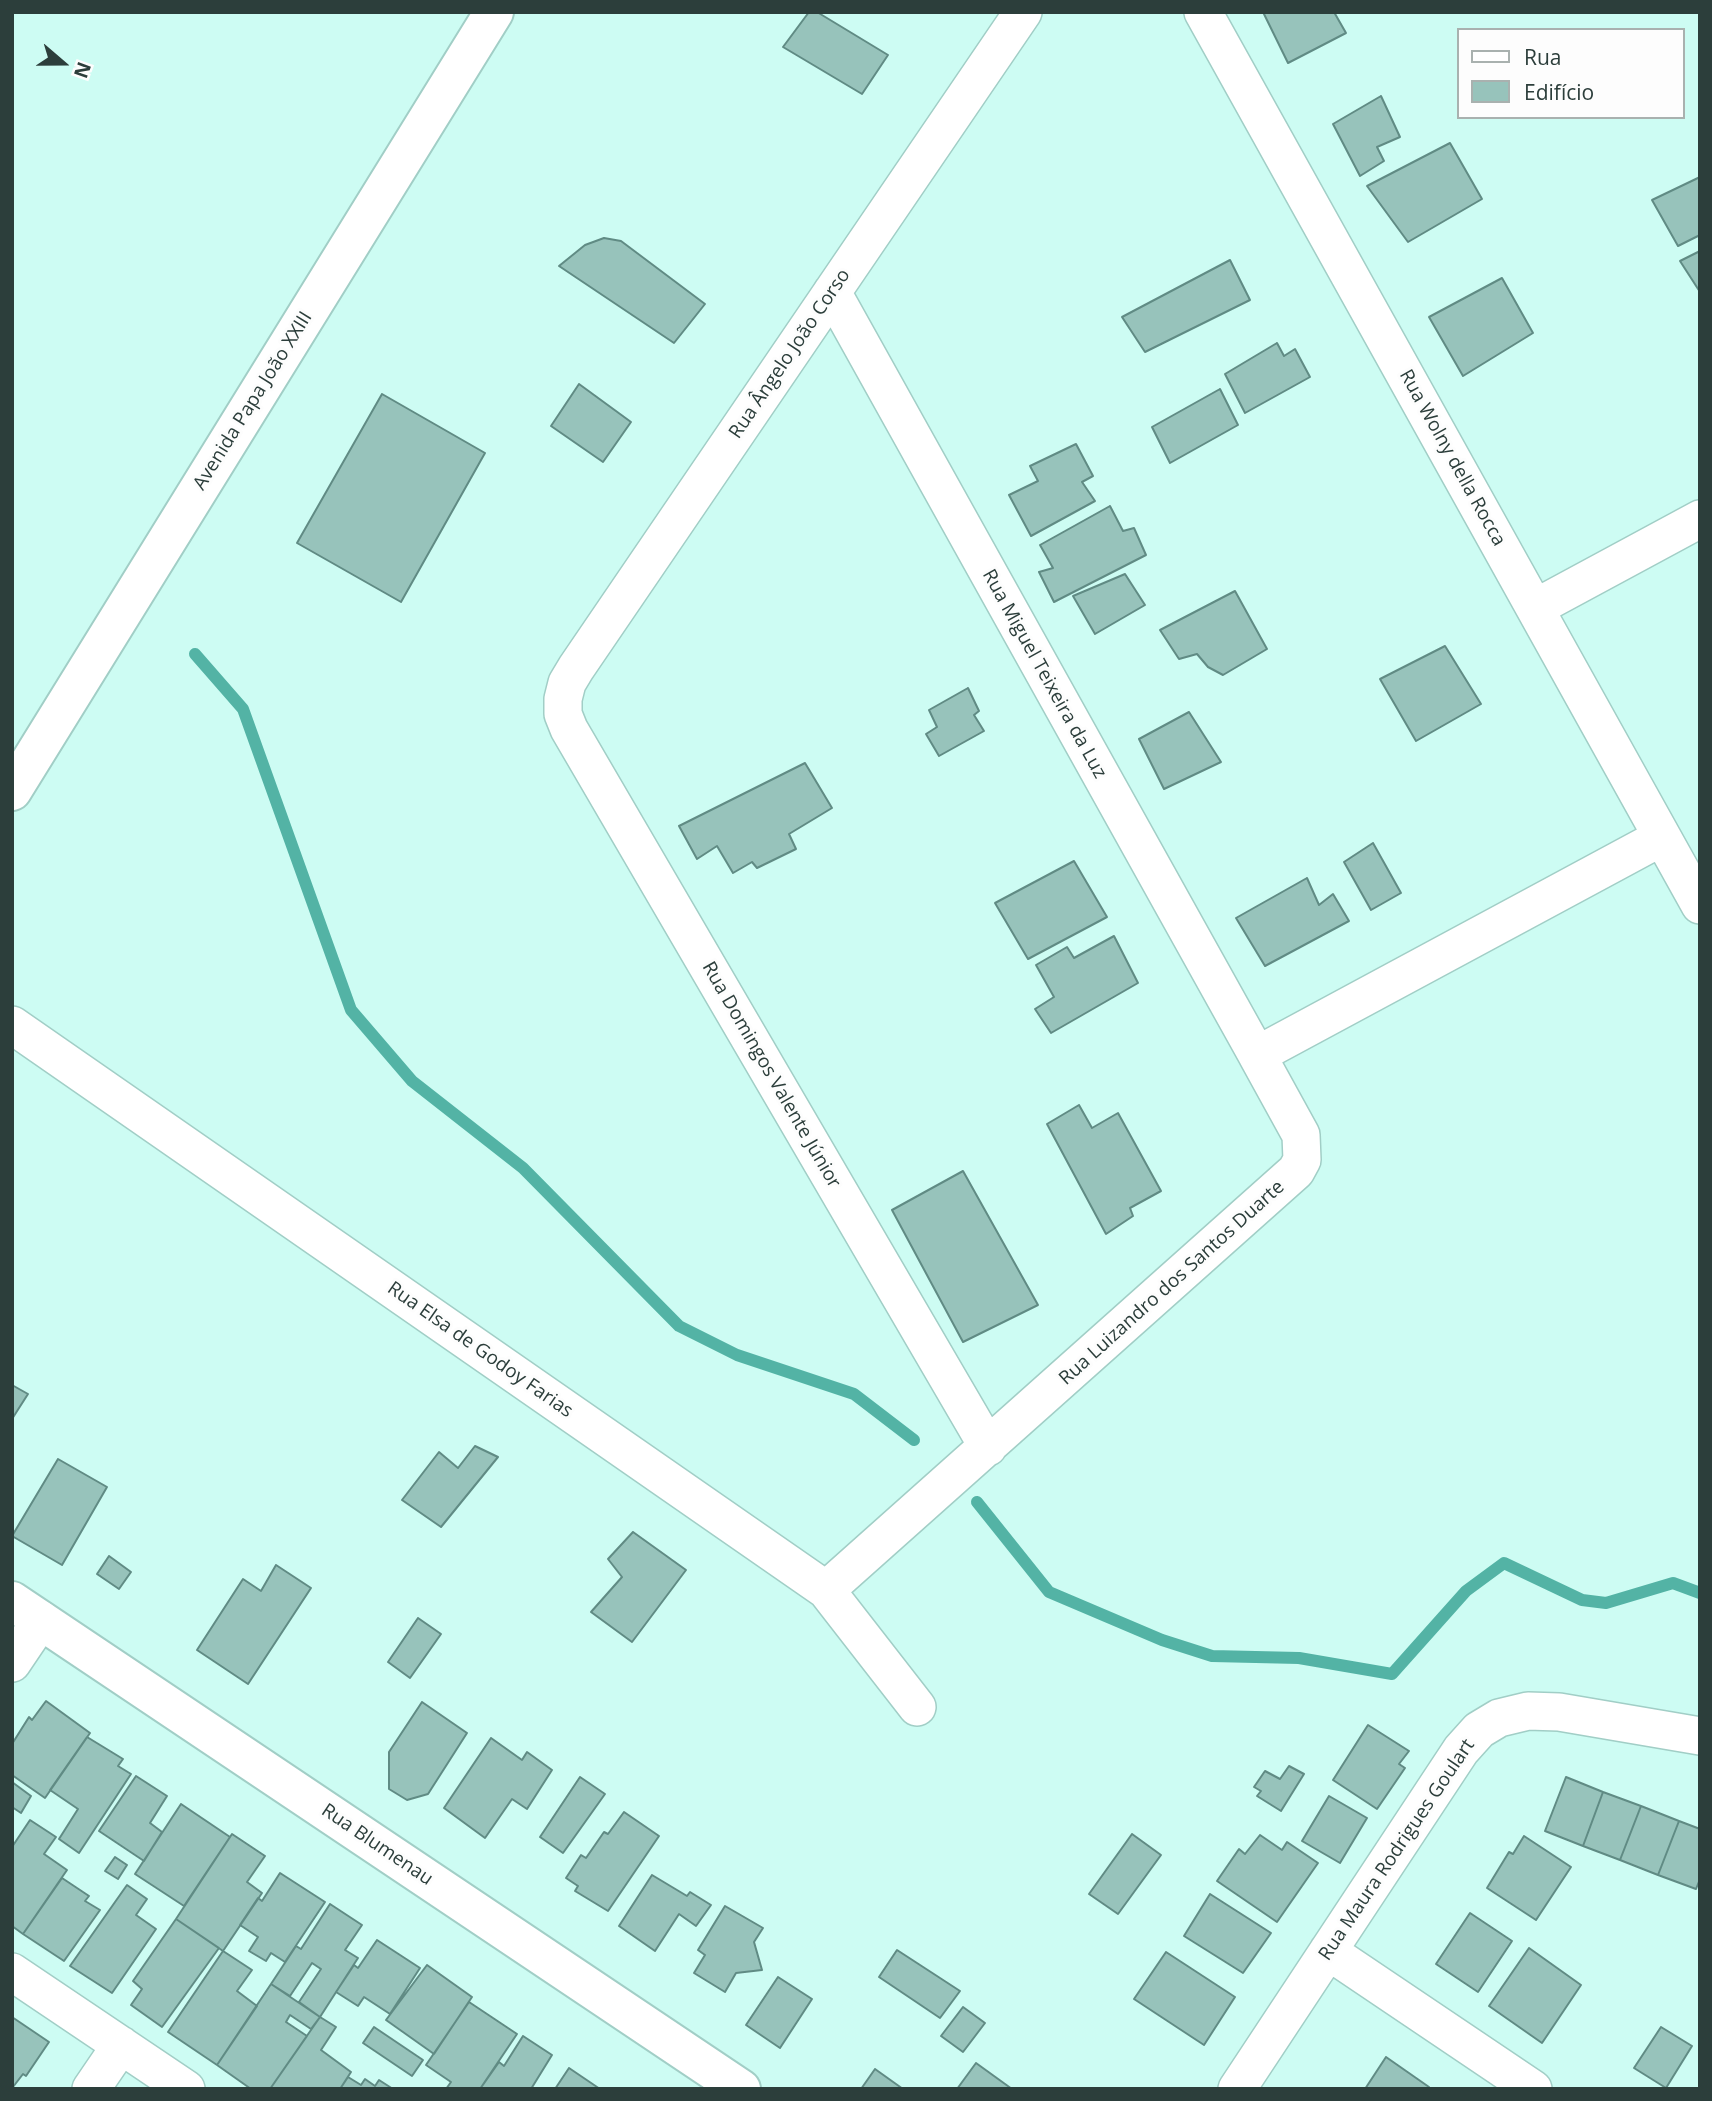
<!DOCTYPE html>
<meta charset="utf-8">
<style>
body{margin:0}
#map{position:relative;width:1712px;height:2101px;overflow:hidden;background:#cdfcf3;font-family:"Open Sans",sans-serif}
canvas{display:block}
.frame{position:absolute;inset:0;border:14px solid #2c3e3b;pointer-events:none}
.legend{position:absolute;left:1457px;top:28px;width:228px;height:91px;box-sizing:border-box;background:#fdfdfd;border:2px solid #a9b1af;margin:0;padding:9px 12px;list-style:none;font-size:21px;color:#2c3e3b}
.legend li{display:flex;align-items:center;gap:14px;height:35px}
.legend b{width:35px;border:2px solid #a9b1af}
.north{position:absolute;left:28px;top:28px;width:70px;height:70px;-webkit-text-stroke:5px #fdfdfd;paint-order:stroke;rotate:110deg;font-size:19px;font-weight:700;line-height:28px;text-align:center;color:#2c3e3b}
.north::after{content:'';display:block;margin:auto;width:24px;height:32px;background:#2c3e3b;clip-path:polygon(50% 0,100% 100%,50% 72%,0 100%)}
</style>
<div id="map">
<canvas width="1712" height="2101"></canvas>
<div class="frame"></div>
<ul class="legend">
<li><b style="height:9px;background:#fff"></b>Rua</li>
<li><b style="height:19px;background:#97c3bb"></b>Edifício</li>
</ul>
<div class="north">N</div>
</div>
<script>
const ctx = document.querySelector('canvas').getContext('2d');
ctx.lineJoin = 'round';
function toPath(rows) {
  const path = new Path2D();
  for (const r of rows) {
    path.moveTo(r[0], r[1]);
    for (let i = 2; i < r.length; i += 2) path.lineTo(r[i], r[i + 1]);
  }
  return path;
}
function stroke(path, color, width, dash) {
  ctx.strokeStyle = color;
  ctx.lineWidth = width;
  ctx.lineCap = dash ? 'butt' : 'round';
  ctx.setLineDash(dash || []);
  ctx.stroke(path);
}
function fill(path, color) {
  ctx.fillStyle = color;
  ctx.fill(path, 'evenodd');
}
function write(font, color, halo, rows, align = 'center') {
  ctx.font = font + ' "Open Sans",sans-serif';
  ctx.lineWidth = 6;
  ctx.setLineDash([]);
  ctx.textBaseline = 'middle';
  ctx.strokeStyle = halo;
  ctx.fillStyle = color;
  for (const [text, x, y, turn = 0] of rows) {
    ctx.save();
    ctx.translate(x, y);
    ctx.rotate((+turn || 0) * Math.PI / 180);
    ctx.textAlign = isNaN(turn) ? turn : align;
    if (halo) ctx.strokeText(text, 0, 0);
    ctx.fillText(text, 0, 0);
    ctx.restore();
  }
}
stroke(toPath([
 [195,654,243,709,351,1010,412,1081,523,1168,679,1326,737,1355,854,1394,914,1440],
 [977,1502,1049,1592,1162,1640,1212,1656,1299,1658,1392,1674,1466,1591,1504,1563,1582,1600,1606,1603,1673,1583,1700,1593]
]), '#53b3a5', 12);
const building = toPath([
 [809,12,817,12,888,55,862,94,783,47,809,12],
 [1263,12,1334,12,1346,33,1288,63,1263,12],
 [1381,96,1400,137,1377,147,1384,161,1360,176,1333,124,1381,96],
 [1450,143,1482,199,1408,242,1367,186,1450,143],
 [1700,177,1700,235,1678,246,1652,200,1700,177],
 [604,238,621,241,705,304,674,343,559,266,585,245,604,238],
 [1700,251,1700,292,1680,261,1700,251],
 [1230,260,1250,300,1145,352,1122,317,1230,260],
 [1502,278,1533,333,1463,376,1429,317,1502,278],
 [1277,343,1284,356,1295,349,1310,377,1245,413,1225,374,1277,343],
 [579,384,631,422,603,462,551,426,579,384],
 [1220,389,1238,425,1170,463,1152,427,1220,389],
 [382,394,485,453,401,602,297,543,382,394],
 [1076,444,1093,476,1082,482,1095,501,1031,536,1009,495,1038,481,1030,466,1076,444],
 [1110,506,1123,531,1134,528,1146,555,1054,602,1039,572,1053,568,1040,545,1110,506],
 [1125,574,1145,605,1095,634,1073,596,1125,574],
 [1235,591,1267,649,1223,675,1208,667,1197,654,1179,659,1160,630,1235,591],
 [1445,646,1481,704,1416,741,1380,679,1445,646],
 [968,688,979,711,974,715,984,731,939,756,926,734,937,727,929,710,968,688],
 [1189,712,1221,762,1164,789,1139,739,1189,712],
 [805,763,832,808,789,834,796,849,757,868,752,862,733,873,717,846,697,859,679,826,805,763],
 [1373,843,1401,893,1371,910,1344,862,1373,843],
 [1074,861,1107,917,1028,959,995,903,1074,861],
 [1307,878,1319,905,1333,894,1349,921,1265,966,1236,918,1307,878],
 [1114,936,1138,983,1051,1033,1035,1009,1054,997,1036,965,1067,947,1074,958,1114,936],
 [1079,1105,1092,1128,1118,1113,1161,1191,1130,1208,1133,1216,1106,1234,1047,1124,1079,1105],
 [963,1171,1038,1305,963,1342,892,1210,963,1171],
 [12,1385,28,1394,12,1419,12,1385],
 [475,1446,498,1457,441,1527,402,1500,439,1452,458,1468,475,1446],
 [58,1459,107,1487,62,1565,12,1536,58,1459],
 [633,1532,686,1570,632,1642,591,1612,622,1577,608,1559,633,1532],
 [109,1556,131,1572,119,1589,97,1574,109,1556],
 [276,1565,311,1588,248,1684,197,1650,243,1579,261,1591,276,1565],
 [418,1618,441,1634,410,1678,388,1662,418,1618],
 [46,1701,90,1733,45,1798,12,1775,12,1744,29,1717,32,1720,46,1701],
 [422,1702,467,1733,428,1794,407,1800,389,1789,389,1752,422,1702],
 [1368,1725,1409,1751,1399,1764,1405,1768,1377,1809,1333,1780,1368,1725],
 [87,1737,123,1759,118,1766,131,1774,79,1853,59,1839,78,1809,50,1790,87,1737],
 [491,1738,522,1760,527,1752,552,1770,527,1809,512,1799,485,1838,444,1808,491,1738],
 [1289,1766,1304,1774,1281,1811,1257,1796,1261,1791,1254,1787,1265,1771,1280,1779,1289,1766],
 [136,1776,167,1796,150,1823,162,1832,144,1861,99,1831,136,1776],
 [580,1777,605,1794,563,1853,540,1837,580,1777],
 [1566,1777,1603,1792,1583,1846,1545,1831,1566,1777],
 [12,1782,31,1796,21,1813,12,1807,12,1782],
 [1603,1792,1641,1806,1620,1860,1583,1846,1603,1792],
 [1329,1796,1367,1818,1340,1863,1302,1841,1329,1796],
 [181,1804,230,1837,184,1906,135,1874,181,1804],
 [1641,1806,1679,1821,1658,1875,1620,1860,1641,1806],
 [624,1812,659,1836,608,1911,575,1891,578,1886,566,1878,581,1855,586,1858,604,1832,608,1834,624,1812],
 [30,1820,56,1837,44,1854,67,1870,23,1934,12,1926,12,1847,30,1820],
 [1679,1821,1700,1829,1700,1879,1696,1889,1658,1875,1679,1821],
 [232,1834,265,1856,247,1882,262,1893,223,1951,176,1919,232,1834],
 [1132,1834,1161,1855,1118,1914,1089,1894,1132,1834],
 [1260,1835,1282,1850,1287,1842,1318,1863,1277,1922,1217,1881,1239,1849,1245,1854,1260,1835],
 [1524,1836,1571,1867,1536,1920,1487,1888,1509,1852,1513,1854,1524,1836],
 [115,1857,127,1865,118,1879,105,1871,115,1857],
 [280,1873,325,1902,285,1962,271,1953,266,1961,249,1951,258,1937,240,1925,258,1898,262,1901,280,1873],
 [652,1875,687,1896,690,1892,711,1905,696,1926,679,1914,655,1951,619,1926,652,1875],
 [62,1878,89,1896,85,1901,100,1910,64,1961,23,1934,62,1878],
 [127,1885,147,1899,136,1915,156,1929,112,1993,70,1966,127,1885],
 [1210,1894,1271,1933,1243,1973,1184,1936,1210,1894],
 [330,1904,362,1925,345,1950,358,1958,320,2017,299,2002,321,1969,312,1963,290,1996,271,1984,296,1946,301,1949,330,1904],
 [725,1906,763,1928,754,1942,762,1970,736,1973,725,1992,694,1973,705,1955,698,1950,725,1906],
 [1470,1913,1512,1941,1478,1992,1436,1964,1470,1913],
 [176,1919,219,1948,162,2027,131,2005,142,1989,133,1981,176,1919],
 [377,1940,420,1968,390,2014,364,1997,358,2006,336,1992,354,1965,358,1968,377,1940],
 [1529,1948,1581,1985,1542,2043,1489,2006,1529,1948],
 [897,1950,960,1991,940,2018,879,1977,897,1950],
 [223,1951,252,1970,237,1991,257,2006,217,2065,168,2032,223,1951],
 [1166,1952,1235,1997,1204,2045,1134,1999,1166,1952],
 [427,1965,472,1997,434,2054,386,2020,427,1965],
 [778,1977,812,1999,780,2048,746,2025,778,1977],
 [271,1984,320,2017,311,2029,290,2015,286,2022,307,2036,270,2089,251,2089,217,2065,271,1984],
 [469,2002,517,2034,480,2089,446,2089,451,2082,426,2065,469,2002],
 [963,2007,985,2023,963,2052,941,2036,963,2007],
 [12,2017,49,2042,26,2076,23,2074,13,2087,12,2017],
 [320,2017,336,2027,321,2050,351,2072,340,2089,270,2089,320,2017],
 [374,2027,423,2060,412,2076,363,2043,374,2027],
 [1661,2027,1692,2046,1666,2088,1634,2068,1661,2027],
 [523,2036,552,2055,531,2089,480,2089,499,2062,504,2066,523,2036],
 [1386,2057,1429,2087,1428,2089,1365,2089,1386,2057],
 [976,2063,1012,2089,957,2089,976,2063],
 [569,2068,600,2089,555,2089,569,2068],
 [875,2069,903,2089,861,2089,875,2069],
 [348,2077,361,2085,365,2079,375,2086,379,2080,393,2089,340,2089,348,2077]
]);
fill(building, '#97c3bb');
stroke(building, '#608b84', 2);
const street = toPath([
 [1203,12,1700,905],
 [832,292,1257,1055],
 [1535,608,1700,519],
 [12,1025,826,1590,917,1707],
 [988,1447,569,729,563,714,563,699,567,683,576,668,1023,12],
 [826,1590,1296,1171,1302,1160,1301,1135,1257,1055,1662,837],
 [12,1663,41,1620],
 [1328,1951,1533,2089],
 [12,1972,186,2089],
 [91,2089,121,2045],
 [1237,2089,1461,1750,1479,1730,1499,1718,1528,1711,1559,1712,1700,1736]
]);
const secondary = toPath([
 [12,791,494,12],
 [12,1601,741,2089]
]);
stroke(street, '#a1cec6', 40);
stroke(secondary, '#a1cec6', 42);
stroke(street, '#fff', 37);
stroke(secondary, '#fff', 38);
write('19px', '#2c3e3b', '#fdfdfd', [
 ["Rua Ângelo João Corso",790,354,-56],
 ["Avenida Papa João XXIII",253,401,-58],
 ["Rua Wolny della Rocca",1452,458,61],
 ["Rua Miguel Teixeira da Luz",1044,674,61],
 ["Rua Domingos Valente Júnior",771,1075,60],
 ["Rua Luizandro dos Santos Duarte",1172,1283,-42],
 ["Rua Elsa de Godoy Farias",480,1350,35],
 ["Rua Blumenau",377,1845,34],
 ["Rua Maura Rodrigues Goulart",1397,1850,-56]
]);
</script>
